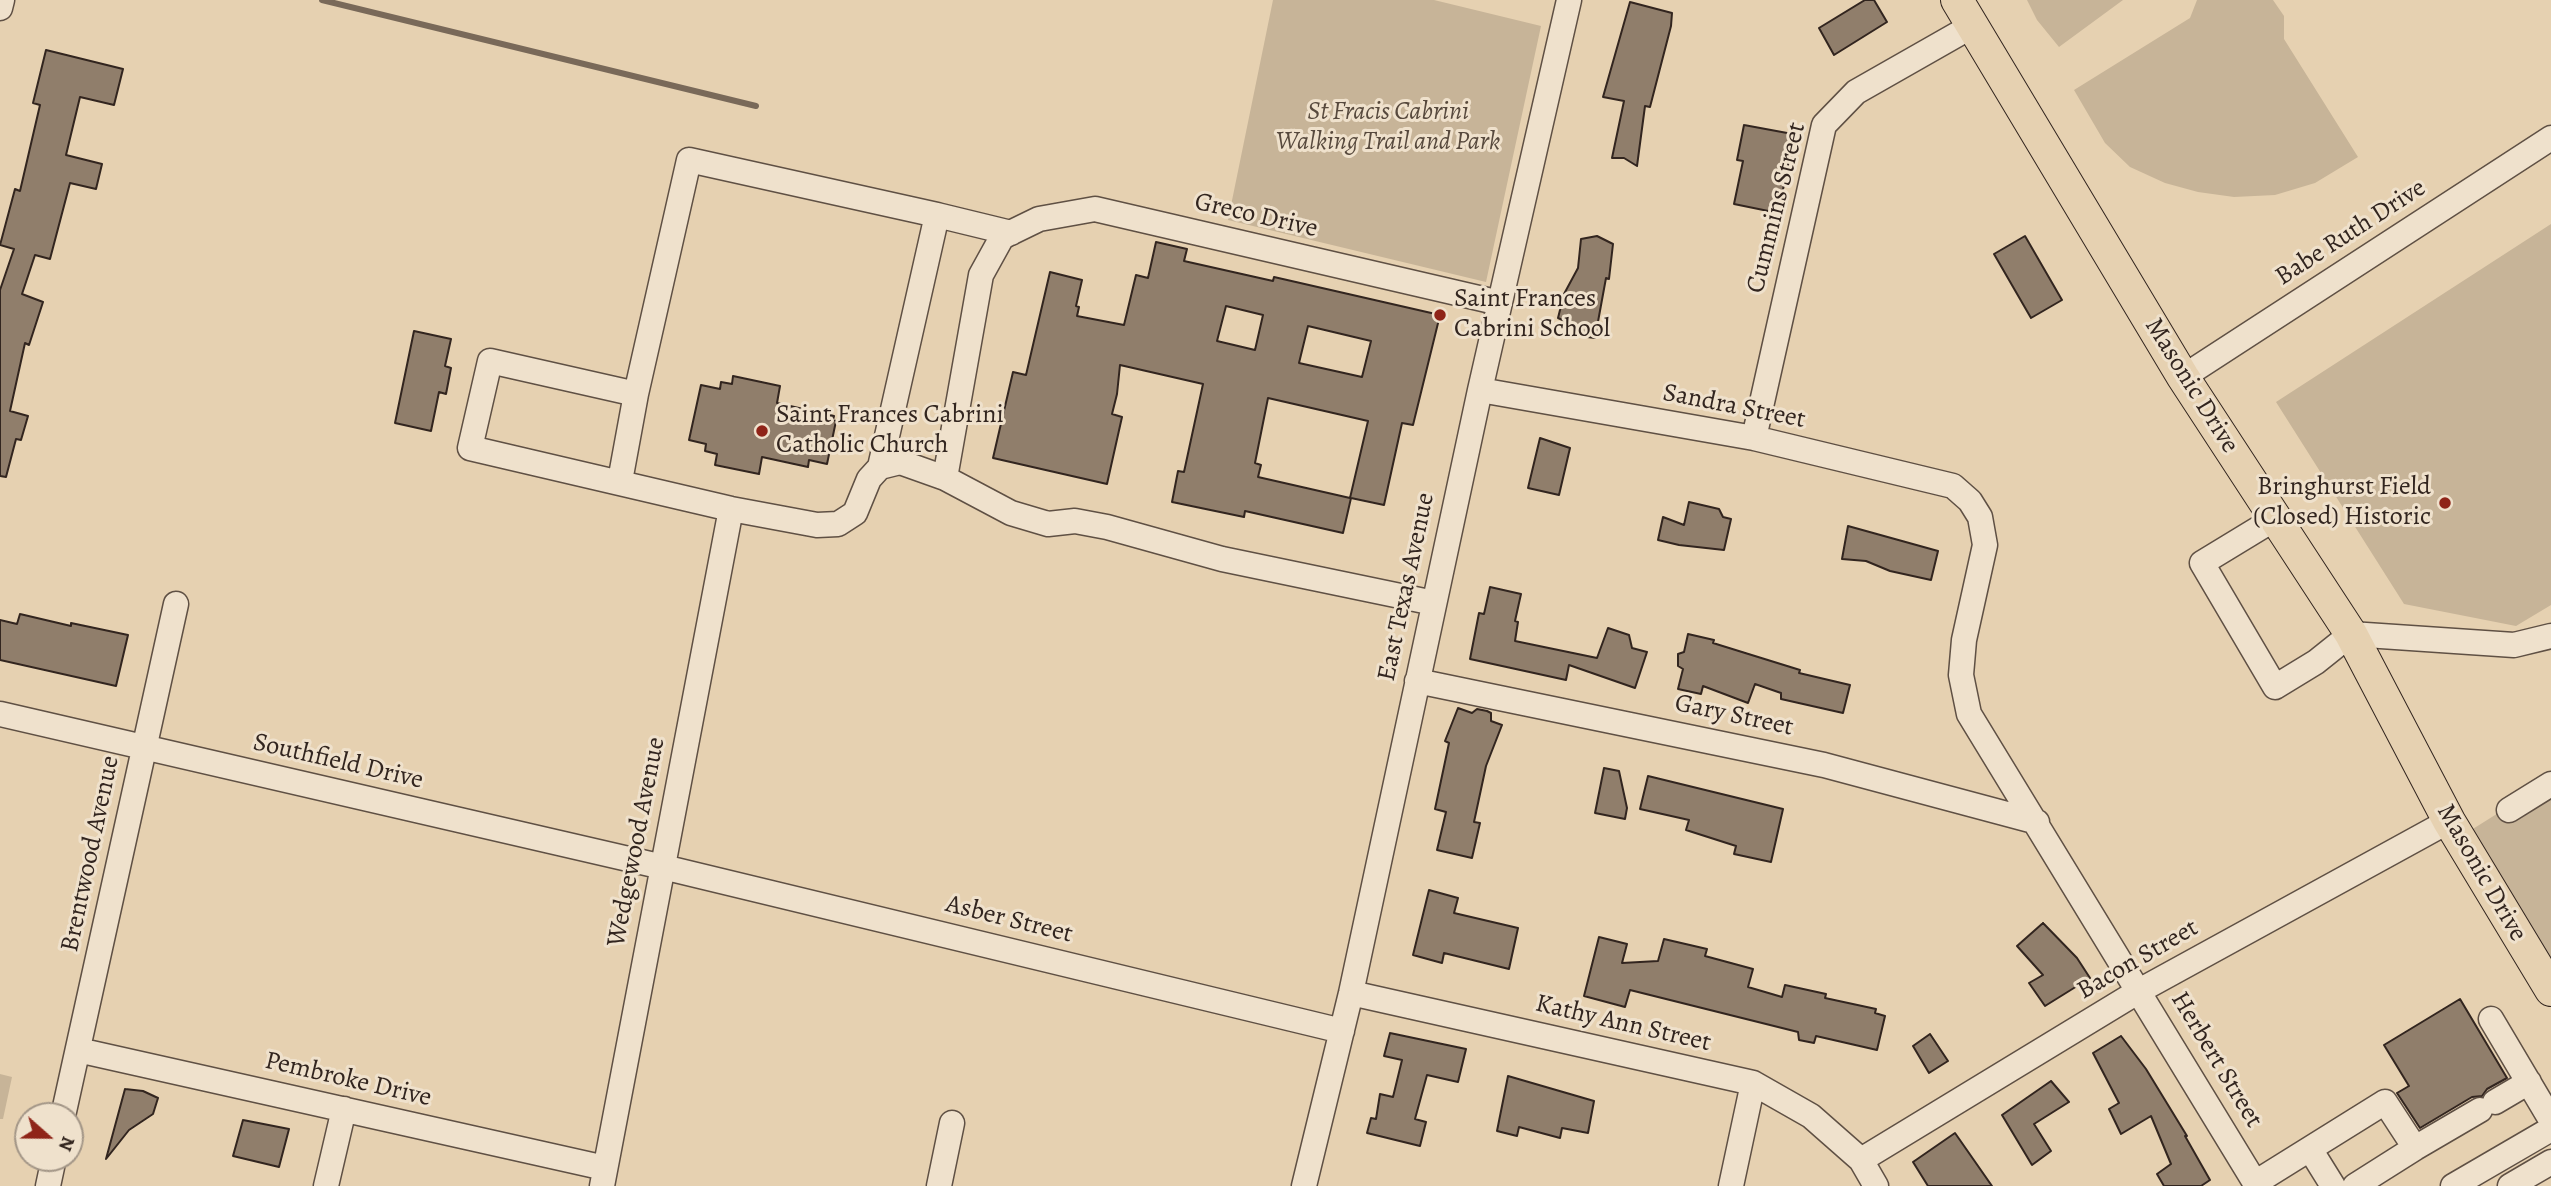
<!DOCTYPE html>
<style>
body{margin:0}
#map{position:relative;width:2551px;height:1186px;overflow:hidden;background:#e6d1b1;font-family:Alegreya,serif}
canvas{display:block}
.north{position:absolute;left:14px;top:1102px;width:70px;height:70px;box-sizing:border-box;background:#efe1cc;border:2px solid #a39687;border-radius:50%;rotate:111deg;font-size:19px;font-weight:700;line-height:28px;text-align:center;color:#32251f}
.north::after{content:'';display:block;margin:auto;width:24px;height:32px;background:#8f2418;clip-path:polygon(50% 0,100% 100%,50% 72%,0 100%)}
</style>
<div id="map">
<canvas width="2551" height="1186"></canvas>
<div class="north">N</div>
</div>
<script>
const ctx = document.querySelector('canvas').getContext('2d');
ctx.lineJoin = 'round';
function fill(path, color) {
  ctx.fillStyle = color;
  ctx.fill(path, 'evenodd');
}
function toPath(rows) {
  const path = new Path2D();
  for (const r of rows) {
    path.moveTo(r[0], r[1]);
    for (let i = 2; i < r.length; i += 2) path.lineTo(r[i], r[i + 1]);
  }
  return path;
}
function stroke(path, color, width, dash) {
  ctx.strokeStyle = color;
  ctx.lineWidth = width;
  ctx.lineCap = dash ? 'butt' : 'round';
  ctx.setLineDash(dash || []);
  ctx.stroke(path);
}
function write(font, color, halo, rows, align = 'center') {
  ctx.font = font + ' Alegreya,serif';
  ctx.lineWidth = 6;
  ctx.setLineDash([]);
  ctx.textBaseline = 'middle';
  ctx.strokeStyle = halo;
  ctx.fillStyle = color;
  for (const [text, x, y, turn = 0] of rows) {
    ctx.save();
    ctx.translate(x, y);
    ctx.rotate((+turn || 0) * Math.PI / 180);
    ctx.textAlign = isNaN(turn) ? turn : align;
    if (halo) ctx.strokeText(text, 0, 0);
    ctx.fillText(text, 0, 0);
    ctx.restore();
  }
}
fill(toPath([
 [1273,0,1434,0,1541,26,1486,282,1228,220],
 [2027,0,2123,0,2059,47,2037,20],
 [2197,0,2273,0,2284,16,2284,39,2358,157,2315,183,2275,195,2234,197,2198,192,2165,183,2130,167,2105,143,2074,90,2190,18],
 [2551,224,2551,605,2516,626,2404,604,2276,402],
 [2551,780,2551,982,2460,837],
 [0,1074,12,1077,3,1119,0,1119]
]), '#c7b498');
stroke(toPath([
 [322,0,756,106]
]), '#796959', 6);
const building = toPath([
 [1865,0,1874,0,1887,22,1834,55,1819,28,1865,0],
 [1630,2,1672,13,1671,26,1650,107,1645,106,1637,166,1624,158,1612,158,1624,101,1603,97,1630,2],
 [46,50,123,69,114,105,80,97,66,155,102,164,96,189,70,183,50,259,35,255,22,294,43,302,29,345,25,343,10,411,28,416,21,440,16,439,6,477,0,476,0,290,14,249,0,245,15,189,20,191,40,105,33,103,46,50],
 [1744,125,1798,135,1793,160,1789,161,1778,213,1734,204,1743,161,1737,160,1744,125],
 [1597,236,1613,244,1609,279,1606,278,1595,338,1564,334,1567,322,1558,318,1564,294,1578,268,1581,239,1597,236],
 [2025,236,2062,300,2031,318,1994,254,2025,236],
 [1156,242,1187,249,1184,261,1273,281,1274,277,1440,315,1413,425,1402,423,1384,505,1351,498,1343,533,1245,511,1244,517,1172,502,1178,471,1184,472,1203,384,1120,365,1117,394,1112,414,1122,417,1107,484,993,458,1013,372,1026,375,1050,272,1082,280,1076,306,1079,307,1077,316,1124,325,1136,275,1148,278,1156,242],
 [1226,306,1263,315,1255,350,1217,341,1226,306],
 [1308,326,1371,341,1362,377,1299,363,1308,326],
 [1268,398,1368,421,1350,498,1258,477,1261,465,1255,463,1268,398],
 [414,331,451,339,445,366,451,368,446,394,439,392,431,431,395,423,414,331],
 [733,376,780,386,777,403,834,416,833,420,836,421,827,464,809,460,808,467,762,457,759,474,715,465,717,454,705,451,706,444,689,440,701,385,720,389,721,382,732,384,733,376],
 [1540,438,1570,448,1559,495,1528,488,1540,438],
 [1689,502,1719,509,1723,517,1731,519,1724,550,1679,545,1658,540,1663,517,1684,525,1689,502],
 [1848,526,1938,551,1931,580,1890,571,1866,561,1842,559,1848,526],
 [1490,587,1521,594,1515,621,1518,622,1515,641,1597,658,1608,628,1629,635,1632,648,1647,652,1635,688,1569,665,1566,680,1470,659,1479,613,1484,614,1490,587],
 [20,614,71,626,71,623,128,635,116,686,0,660,0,620,17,624,20,614],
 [1688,634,1714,640,1713,643,1800,670,1799,673,1850,685,1843,713,1781,699,1781,693,1755,684,1748,703,1703,686,1701,694,1678,689,1683,669,1678,666,1678,654,1684,652,1688,634],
 [1458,708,1472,713,1477,709,1487,711,1491,713,1491,721,1502,725,1486,766,1474,822,1480,823,1472,858,1437,850,1446,812,1435,809,1449,743,1445,741,1458,708],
 [1604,768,1619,771,1627,808,1625,819,1595,813,1604,768],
 [1648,776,1783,809,1771,862,1734,854,1736,846,1686,830,1689,820,1640,809,1648,776],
 [1429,890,1458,898,1454,913,1518,928,1509,969,1444,953,1442,963,1413,955,1429,890],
 [2043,923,2077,958,2090,978,2045,1006,2029,983,2043,975,2017,946,2043,923],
 [1599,937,1627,944,1622,963,1658,961,1664,939,1707,949,1705,956,1753,969,1748,987,1782,997,1785,985,1826,994,1825,998,1876,1009,1875,1013,1885,1016,1877,1050,1816,1036,1814,1043,1799,1040,1798,1032,1630,990,1625,1007,1584,996,1599,937],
 [2460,999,2507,1078,2487,1089,2482,1096,2472,1097,2420,1128,2397,1093,2409,1086,2384,1045,2460,999],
 [1390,1033,1466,1049,1458,1082,1427,1075,1415,1119,1426,1122,1420,1146,1367,1133,1371,1118,1376,1119,1380,1094,1393,1097,1402,1060,1384,1056,1390,1033],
 [1930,1034,1948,1061,1929,1073,1913,1046,1930,1034],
 [2121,1036,2146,1069,2187,1136,2185,1136,2210,1180,2201,1186,2164,1186,2157,1174,2171,1164,2151,1116,2121,1134,2109,1109,2119,1103,2093,1053,2121,1036],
 [1508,1076,1594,1101,1588,1133,1562,1128,1560,1138,1519,1127,1517,1136,1497,1131,1508,1076],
 [2051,1081,2069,1102,2034,1124,2051,1151,2032,1165,2002,1115,2051,1081],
 [125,1089,143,1091,158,1098,153,1114,129,1130,106,1159,125,1089],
 [243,1120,289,1129,279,1167,233,1156,243,1120],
 [1955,1133,1992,1186,1928,1186,1913,1162,1955,1133]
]);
fill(building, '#907e6b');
stroke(building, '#32251f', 2);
const minor = toPath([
 [0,8,2,0],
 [937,215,1011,233],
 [2183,377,2551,138],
 [1480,390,1754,438,1953,486,1970,501,1980,517,1985,545,1964,640,1961,675,1969,714,2257,1186],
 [1754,438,1824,125,1856,92,1972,26],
 [880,467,937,215,689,160,636,394,490,361,470,448,731,509,817,525,838,524,855,513,869,479,880,467,900,462,945,478,1011,513,1048,524,1075,521,1107,527,1222,559,1434,603],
 [945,478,981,275,1002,237,1039,219,1095,209,1500,303],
 [620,481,636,394],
 [2276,518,2202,563,2275,687,2316,662,2351,634,2514,645,2551,636],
 [1417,681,1824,765,2037,822],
 [0,714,663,867,1342,1031],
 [2509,810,2551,784],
 [1351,993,1753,1083,1811,1116,1861,1160,1876,1186],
 [2491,1019,2551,1120],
 [78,1050,605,1168],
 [2495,1102,2529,1082],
 [63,1116,176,604],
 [2415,1148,2480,1110],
 [2310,1149,2333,1186],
 [1861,1160,2139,991,2449,821],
 [2255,1183,2385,1102,2415,1148,2355,1186],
 [48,1186,54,1158],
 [326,1186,344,1109],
 [602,1186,731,509],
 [939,1186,952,1123],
 [1304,1186,1351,993,1480,390,1569,0],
 [1731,1186,1753,1083],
 [2453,1186,2551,1129],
 [2510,1186,2551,1162]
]);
const major = toPath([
 [1957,0,2183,377,2351,634,2449,821,2551,990]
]);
stroke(minor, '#5f5044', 27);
stroke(major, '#32251f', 34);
stroke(minor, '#efe1cc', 24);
stroke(major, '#e6d1b1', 32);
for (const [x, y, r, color] of [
 [1440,315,7,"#8f2418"],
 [762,431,7,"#8f2418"],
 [2445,503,7,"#8f2418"]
]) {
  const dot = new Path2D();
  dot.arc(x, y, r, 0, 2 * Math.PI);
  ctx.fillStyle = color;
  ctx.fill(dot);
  stroke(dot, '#efe1cc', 2.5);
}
write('italic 26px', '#57493d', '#efe1cc', [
 ["St Fracis Cabrini",1388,113],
 ["Walking Trail and Park",1388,143]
]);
write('26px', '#32251f', '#efe1cc', [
 ["Cummins Street",1777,208,-76],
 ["Greco Drive",1256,216,13],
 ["Babe Ruth Drive",2351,233,-33],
 ["Masonic Drive",2191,386,58],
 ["Sandra Street",1734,407,11],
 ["East Texas Avenue",1407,587,-78],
 ["Gary Street",1734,716,12],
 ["Southfield Drive",338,762,13],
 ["Wedgewood Avenue",637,842,-79],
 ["Brentwood Avenue",91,854,-78],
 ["Masonic Drive",2481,873,60],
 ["Asber Street",1009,920,14],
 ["Bacon Street",2138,960,-30],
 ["Kathy Ann Street",1623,1024,13],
 ["Herbert Street",2216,1060,59],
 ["Pembroke Drive",348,1080,13]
]);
write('26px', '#32251f', '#efe1cc', [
 ["Saint Frances",1454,300],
 ["Cabrini School",1454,330],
 ["Saint Frances Cabrini",776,416],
 ["Catholic Church",776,446],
 ["Bringhurst Field",2431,488,"right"],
 ["(Closed) Historic",2431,518,"right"]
], 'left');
</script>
